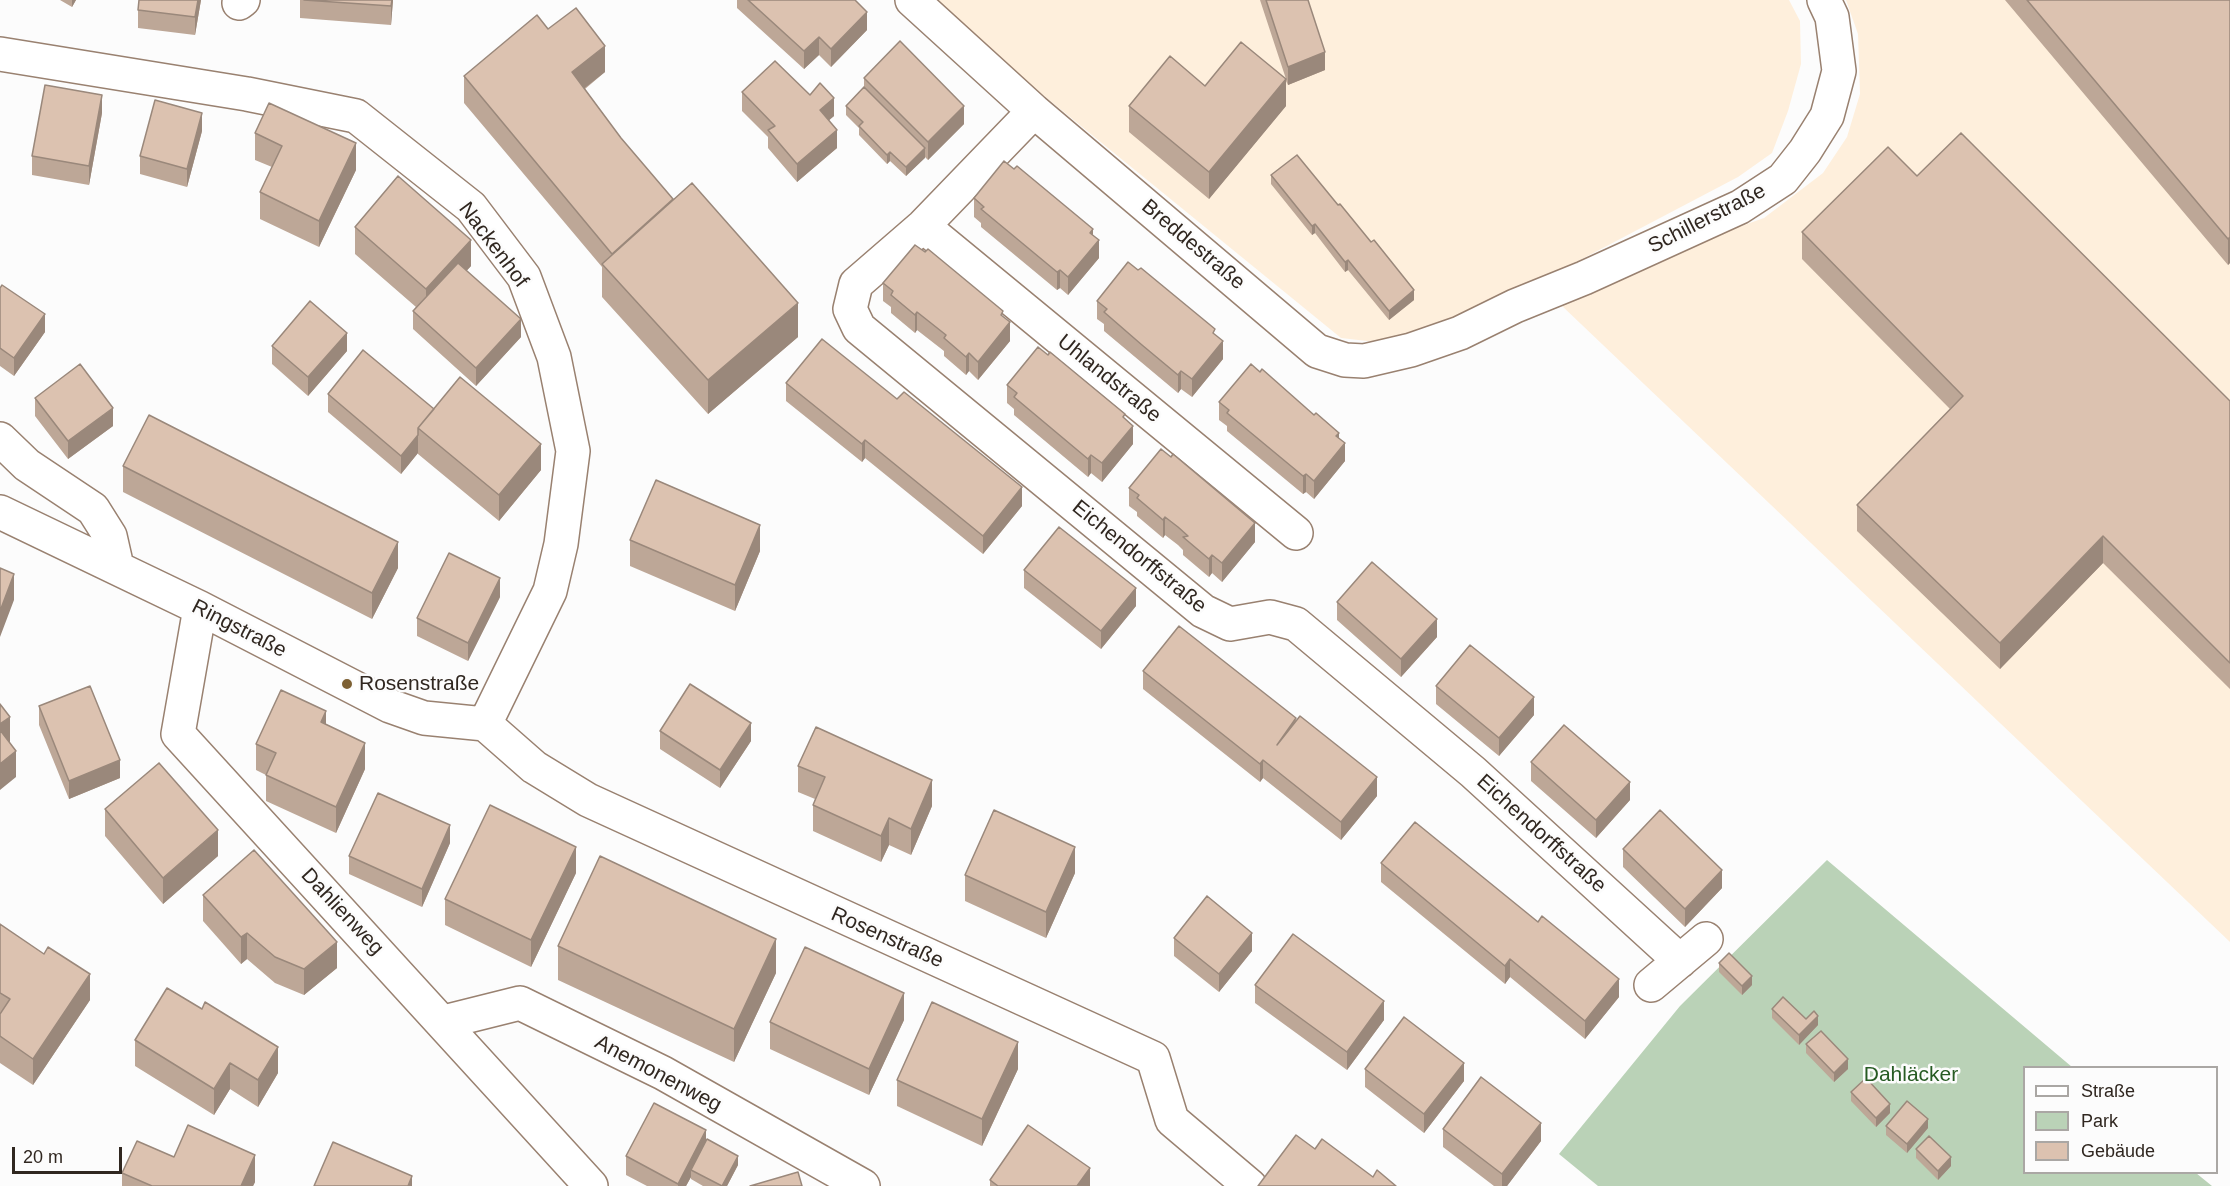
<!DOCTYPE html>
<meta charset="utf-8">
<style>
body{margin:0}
#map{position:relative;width:2230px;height:1186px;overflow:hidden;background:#fcfcfc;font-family:Arial,sans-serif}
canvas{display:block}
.legend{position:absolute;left:2023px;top:1066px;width:195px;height:108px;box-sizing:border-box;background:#fcfcfc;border:2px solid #aaa7a4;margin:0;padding:8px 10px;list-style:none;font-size:18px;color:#302720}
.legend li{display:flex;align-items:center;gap:12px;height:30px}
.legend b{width:30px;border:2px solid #aaa7a4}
.scale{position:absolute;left:12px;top:1147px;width:110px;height:27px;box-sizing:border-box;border:3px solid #302720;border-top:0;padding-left:8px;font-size:18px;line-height:21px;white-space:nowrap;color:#302720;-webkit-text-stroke:4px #fcfcfc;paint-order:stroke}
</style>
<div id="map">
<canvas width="2230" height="1186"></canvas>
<ul class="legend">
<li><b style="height:8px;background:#fff"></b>Straße</li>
<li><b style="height:16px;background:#bad2b7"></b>Park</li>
<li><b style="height:16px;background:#dcc2b0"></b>Gebäude</li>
</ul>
<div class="scale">20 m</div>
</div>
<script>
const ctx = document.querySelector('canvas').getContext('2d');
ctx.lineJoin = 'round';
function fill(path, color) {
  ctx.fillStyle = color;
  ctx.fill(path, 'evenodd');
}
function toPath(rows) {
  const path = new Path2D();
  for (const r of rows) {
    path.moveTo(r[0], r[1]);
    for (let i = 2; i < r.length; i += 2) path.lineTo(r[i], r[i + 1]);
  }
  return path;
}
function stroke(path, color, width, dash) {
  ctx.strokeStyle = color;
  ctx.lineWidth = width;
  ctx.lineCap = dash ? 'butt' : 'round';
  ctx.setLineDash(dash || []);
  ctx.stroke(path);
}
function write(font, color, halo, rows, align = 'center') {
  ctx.font = font + ' Arial,sans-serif';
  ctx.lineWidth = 5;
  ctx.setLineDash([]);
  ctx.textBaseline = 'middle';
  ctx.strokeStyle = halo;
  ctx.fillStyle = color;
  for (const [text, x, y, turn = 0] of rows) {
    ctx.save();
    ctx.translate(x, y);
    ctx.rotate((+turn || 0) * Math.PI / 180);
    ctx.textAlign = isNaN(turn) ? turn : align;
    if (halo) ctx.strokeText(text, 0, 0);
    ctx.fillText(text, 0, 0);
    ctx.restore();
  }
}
fill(toPath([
 [937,0,1789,0,1800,21,1801,64,1788,111,1772,153,1738,177,1445,331,1393,344,1341,338,989,51],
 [1846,0,2230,0,2230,942,1561,305,1653,257,1764,218,1823,173,1847,137,1860,94,1858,34]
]), '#feefdc');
fill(toPath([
 [1827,860,2072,1067,2024,1068,2024,1172,2196,1173,2212,1186,1598,1186,1559,1154,1680,1006]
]), '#bad2b7');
const minor = toPath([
 [912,0,1034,111,1317,351,1345,360,1364,361,1411,350,1460,333,1515,306,1584,278,1740,207,1783,179,1805,151,1827,116,1839,71,1832,17,1824,0],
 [239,3,243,0],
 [0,54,247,94,356,116,471,207,524,277,554,357,573,451,561,544,550,591,485,724],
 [1034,111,923,226,856,284,850,309,859,328,1203,611,1230,624,1270,617,1296,624,1473,772,1680,961],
 [923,226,1296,533],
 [0,439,27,465,93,509,110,536,117,567],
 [0,512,200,608,390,706,424,718,485,724],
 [200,608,178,734,591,1186],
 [485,724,534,767,588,800,1153,1058,1172,1120,1250,1186],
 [1651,985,1706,939],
 [444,1022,520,1003,663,1073,863,1186]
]);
stroke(minor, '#998170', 36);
stroke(minor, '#fff', 33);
fill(toPath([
 [60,0,76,0,72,7],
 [201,0,195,35,138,28,138,10],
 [300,0,393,0,391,25,300,18],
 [737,0,855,0,867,30,831,67,819,55,804,69,737,8],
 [1260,0,1308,0,1325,70,1288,85,1286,81,1286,106,1209,199,1129,132,1129,106,1205,86,1286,79],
 [2005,0,2230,0,2230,263,2228,265],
 [548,29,605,72,585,89,621,138,673,199,798,337,708,414,602,297,602,267,464,103,464,76],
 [864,78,964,124,928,160,925,157,906,176,890,161,887,164,859,135,859,128,846,115,846,106,864,87],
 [742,92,810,95,834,116,829,120,837,148,797,182,768,148,768,137,742,111],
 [102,113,89,185,32,175,32,156],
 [202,131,187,187,140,174,140,156],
 [255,133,356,170,319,247,260,219,260,192,272,167,255,160],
 [1271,175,1338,205,1371,242,1414,300,1389,320,1348,270,1345,272,1315,233,1312,235,1271,184],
 [1917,176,2230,401,2230,689,2103,563,2000,669,1857,531,1857,505,1950,409,1802,259,1802,232],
 [974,198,1093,235,1099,258,1068,295,1060,288,1057,290,981,227,981,223,974,217],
 [355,227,471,266,466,271,521,337,476,386,413,329,413,311,416,307,355,254],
 [883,283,1003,317,1010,341,978,380,969,371,966,375,944,356,944,351,917,330,915,333,891,313,891,307,883,301],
 [0,288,45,332,14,376,0,366],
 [1097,301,1215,335,1223,359,1192,397,1181,389,1178,393,1104,331,1104,324,1097,319],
 [272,346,347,351,308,396,272,364],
 [786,383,1022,506,983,554,865,458,862,462,786,401],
 [1007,385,1125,419,1133,444,1102,482,1091,473,1088,477,1014,415,1014,409,1007,403],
 [328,394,434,409,541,470,499,521,418,454,418,453,401,474,328,412],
 [35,398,113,426,68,459,35,416],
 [1219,402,1339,438,1345,461,1314,499,1306,492,1303,494,1227,431,1227,426,1219,420],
 [123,466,398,568,372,619,123,492],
 [1129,488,1255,542,1222,582,1212,573,1209,577,1183,555,1183,550,1178,545,1165,535,1163,538,1137,516,1137,512,1129,506],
 [630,540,760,551,735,611,630,566],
 [1024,570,1136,606,1101,649,1024,588],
 [500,597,468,661,417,636,417,618],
 [1337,602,1437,637,1401,677,1337,620],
 [1143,671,1296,720,1377,796,1341,840,1263,778,1260,782,1143,689],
 [1436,686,1534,715,1499,756,1436,704],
 [39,706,120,778,69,799,39,725],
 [326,725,365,769,336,833,266,801,266,775,256,770,256,744],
 [660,731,751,741,720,788,660,749],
 [1531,762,1630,800,1596,838,1531,781],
 [798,766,932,806,911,855,889,845,881,862,813,831,813,805,815,799,798,792],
 [105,809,218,856,163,904,105,836],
 [450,843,422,907,349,874,349,856],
 [1623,849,1722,888,1685,927,1623,867],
 [1381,863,1538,922,1619,997,1585,1039,1510,977,1505,984,1381,882],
 [576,873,531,967,445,925,445,899],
 [1075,873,1046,938,965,901,965,875],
 [203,895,337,968,304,995,275,983,247,959,241,964,203,921],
 [0,924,90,1000,33,1085,0,1063],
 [1174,938,1252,951,1219,992,1174,956],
 [558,946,776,973,734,1062,558,980],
 [1719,963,1752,985,1742,995,1719,972],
 [1255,985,1384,1020,1347,1070,1255,1003],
 [202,1009,278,1073,258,1107,230,1089,214,1115,135,1066,135,1040],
 [1772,1009,1806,1019,1818,1025,1799,1045,1772,1018],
 [904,1020,869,1095,770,1049,770,1022],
 [1806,1044,1848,1069,1834,1082,1806,1053],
 [1018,1069,982,1146,897,1106,897,1080],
 [1365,1069,1464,1081,1424,1133,1365,1087],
 [1851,1092,1890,1113,1876,1127,1851,1101],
 [1886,1126,1928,1128,1907,1153,1886,1135],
 [1443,1129,1541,1141,1507,1186,1494,1186,1443,1147],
 [706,1142,738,1165,727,1186,703,1186,691,1179,691,1177,686,1186,647,1186,626,1175,626,1156],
 [1916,1149,1951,1166,1938,1180,1916,1158],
 [174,1157,255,1182,253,1186,122,1186,122,1173],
 [990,1180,1090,1186,990,1186]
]), '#bda797');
fill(toPath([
 [72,0,76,0,72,7],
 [198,0,201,0,195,35,195,17],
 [392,0,393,0,391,25,391,6],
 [867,12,867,30,831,67,831,49],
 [819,37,819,55,804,69,804,51],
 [605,46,605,72,572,98,572,72],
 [1325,52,1325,70,1288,85,1288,67],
 [1286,79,1286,106,1209,199,1209,172],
 [102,95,102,113,89,185,89,166],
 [834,98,834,116,820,128,820,110],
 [964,106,964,124,928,160,928,142],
 [202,113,202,131,187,187,187,169],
 [837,130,837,148,797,182,797,164],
 [356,143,356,170,319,247,319,221],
 [925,148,925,158,906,176,906,167],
 [890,152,890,161,887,164,887,155],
 [1315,224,1315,233,1312,235,1312,226],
 [1093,229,1093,247,1099,240,1099,258,1068,295,1068,277,1090,233],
 [2230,237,2230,263,2228,265,2228,239],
 [471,240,471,266,426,315,426,289],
 [1348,260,1348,270,1345,272,1345,262],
 [1060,270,1060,288,1057,290,1057,272],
 [1414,290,1414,300,1389,320,1389,311],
 [798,303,798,337,708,414,708,380],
 [917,312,917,330,915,333,915,315],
 [45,314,45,332,14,376,14,358],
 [521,319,521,337,476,386,476,368],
 [1010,322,1010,341,978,380,978,362],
 [347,333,347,351,308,396,308,377],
 [1223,341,1223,359,1192,397,1192,379],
 [969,353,969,371,966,375,966,357],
 [1181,371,1181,389,1178,393,1178,375],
 [113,408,113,426,68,459,68,441],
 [1133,426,1133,444,1102,482,1102,463],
 [1339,433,1339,451,1345,443,1345,461,1314,499,1314,481,1336,436],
 [418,435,418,453,401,474,401,456],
 [865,440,865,458,862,462,862,444],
 [541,444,541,470,499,521,499,495],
 [1091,455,1091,473,1088,477,1088,459],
 [1306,474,1306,492,1303,494,1303,476],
 [1022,487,1022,506,983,554,983,536],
 [1165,517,1165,535,1163,538,1163,520],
 [1255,523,1255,542,1222,582,1222,563],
 [760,525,760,551,735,611,735,585],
 [2103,536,2103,563,2000,669,2000,643],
 [398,542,398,568,372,619,372,593],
 [1212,555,1212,573,1209,577,1209,559],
 [14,574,14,600,0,637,0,611],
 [500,578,500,597,468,661,468,643],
 [1136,588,1136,606,1101,649,1101,631],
 [1437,619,1437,637,1401,677,1401,659],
 [1534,697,1534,715,1499,756,1499,738],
 [326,711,326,738,321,722],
 [10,717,10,743,0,751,0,724],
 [751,723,751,741,720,788,720,770],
 [365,743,365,769,336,833,336,807],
 [16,751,16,777,0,790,0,764],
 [120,760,120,778,69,799,69,781],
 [1263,760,1263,778,1260,782,1260,764],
 [1377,777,1377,796,1341,840,1341,822],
 [932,780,932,806,911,855,911,829],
 [1630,782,1630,800,1596,838,1596,820],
 [889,818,889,845,881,862,881,836],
 [450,825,450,843,422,907,422,889],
 [218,830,218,856,163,904,163,878],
 [576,847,576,873,531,967,531,940],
 [1075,847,1075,873,1046,938,1046,912],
 [1722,870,1722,888,1685,927,1685,909],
 [247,933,247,959,241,964,241,937],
 [1252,933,1252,951,1219,992,1219,974],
 [776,939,776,973,734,1062,734,1029],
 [337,942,337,968,304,995,304,969],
 [1510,959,1510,977,1505,984,1505,966],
 [90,974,90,1000,33,1085,33,1059],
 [1752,976,1752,985,1742,995,1742,986],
 [1619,979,1619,997,1585,1039,1585,1021],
 [904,993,904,1020,869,1095,869,1069],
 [1384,1001,1384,1020,1347,1070,1347,1052],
 [1818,1016,1818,1025,1799,1045,1799,1035],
 [1018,1042,1018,1069,982,1146,982,1119],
 [278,1047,278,1073,258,1107,258,1080],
 [1848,1059,1848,1069,1834,1082,1834,1073],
 [230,1063,230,1089,214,1115,214,1089],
 [1464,1063,1464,1081,1424,1133,1424,1114],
 [1890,1104,1890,1113,1876,1127,1876,1118],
 [1928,1119,1928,1128,1907,1153,1907,1144],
 [1541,1123,1541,1141,1507,1186,1502,1186,1502,1174],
 [706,1130,706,1148,691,1170,691,1177,686,1186,678,1186,678,1184],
 [255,1155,255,1182,253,1186,241,1186],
 [738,1156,738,1165,727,1186,722,1186],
 [1951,1157,1951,1166,1938,1180,1938,1171],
 [1090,1168,1090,1186,1077,1186],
 [412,1176,412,1186,408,1186]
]), '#9a887b');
const building = toPath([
 [139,0,198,0,195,17,138,10,139,0],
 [304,0,392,0,391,6,304,0],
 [748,0,855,0,867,12,831,49,819,37,804,51,748,0],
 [1266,0,1308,0,1325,52,1288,67,1266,0],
 [2027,0,2230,0,2230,237,2228,239,2027,0],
 [576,8,605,46,572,72,621,138,673,199,612,254,464,76,537,15,548,29,576,8],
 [900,41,964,106,928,142,864,78,900,41],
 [1241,42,1286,79,1209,172,1129,106,1170,56,1205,86,1241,42],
 [775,61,810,95,820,83,834,98,820,110,837,130,797,164,768,130,775,126,742,92,775,61],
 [45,85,102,95,89,166,32,156,45,85],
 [864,87,925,148,906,167,890,152,887,155,859,126,863,122,846,106,864,87],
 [155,100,202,113,187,169,140,156,155,100],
 [269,103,356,143,319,221,260,192,282,146,255,133,269,103],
 [1961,133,2230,401,2230,663,2103,536,2000,643,1857,505,1963,396,1802,232,1888,147,1917,176,1961,133],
 [1297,155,1338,205,1340,204,1371,242,1374,240,1414,290,1389,311,1348,260,1345,262,1315,224,1312,226,1271,175,1297,155],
 [1004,161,1014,169,1017,166,1093,229,1090,233,1099,240,1068,277,1060,270,1057,272,981,209,984,207,974,198,1004,161],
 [398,176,471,240,426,289,355,227,398,176],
 [692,183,798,303,708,380,602,264,692,183],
 [915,245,925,252,928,249,951,268,1003,311,1001,315,1010,322,978,362,969,353,966,357,944,338,946,335,917,312,915,315,891,295,893,291,883,283,915,245],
 [1128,262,1138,270,1141,268,1215,329,1213,333,1223,341,1192,379,1181,371,1178,375,1142,345,1104,312,1107,309,1097,301,1128,262],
 [458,263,521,319,476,368,413,311,458,263],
 [2,285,45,314,14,358,0,348,0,288,2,285],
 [310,301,347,333,308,377,272,346,310,301],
 [822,339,897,399,904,392,1022,487,983,536,865,440,862,444,786,383,822,339],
 [1038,347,1048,355,1050,352,1125,414,1123,417,1133,426,1102,463,1091,455,1088,459,1014,397,1017,393,1007,385,1038,347],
 [363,350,434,409,418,428,418,435,401,456,328,394,363,350],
 [80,364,113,408,68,441,35,398,80,364],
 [1251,364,1260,372,1262,369,1314,415,1316,413,1339,433,1336,436,1345,443,1314,481,1306,474,1303,476,1227,413,1229,410,1219,402,1251,364],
 [460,377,541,444,499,495,418,428,460,377],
 [149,415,398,542,372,593,123,466,149,415],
 [1161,449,1171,457,1173,454,1255,523,1222,563,1212,555,1209,559,1183,537,1188,536,1178,527,1165,517,1163,520,1137,498,1139,495,1129,488,1161,449],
 [656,480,760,525,735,585,630,540,656,480],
 [1059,527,1136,588,1101,631,1024,570,1059,527],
 [449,553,500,578,468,643,417,618,449,553],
 [1372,562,1437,619,1401,659,1337,602,1372,562],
 [0,568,14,574,0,611,0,568],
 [1179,626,1296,718,1277,745,1300,716,1377,777,1341,822,1263,760,1260,764,1143,671,1179,626],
 [1470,645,1534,697,1499,738,1436,686,1470,645],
 [690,684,751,723,720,770,660,731,690,684],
 [90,686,120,760,69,781,39,706,90,686],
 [281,690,326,711,321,722,365,743,336,807,266,775,276,753,256,744,281,690],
 [0,704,10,717,0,724,0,704],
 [1564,725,1630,782,1596,820,1531,762,1564,725],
 [816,727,932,780,911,829,889,818,881,836,813,805,825,777,798,766,816,727],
 [0,730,16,751,0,764,0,730],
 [159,763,218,830,163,878,105,809,159,763],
 [378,793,450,825,422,889,349,856,378,793],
 [490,805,576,847,531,940,445,899,490,805],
 [994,810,1075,847,1046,912,965,875,994,810],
 [1660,810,1722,870,1685,909,1623,849,1660,810],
 [1415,822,1538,922,1542,916,1619,979,1585,1021,1510,959,1505,966,1381,863,1415,822],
 [254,850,337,942,304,969,275,957,247,933,241,937,203,895,254,850],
 [600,856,776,939,734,1029,558,946,600,856],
 [1207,896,1252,933,1219,974,1174,938,1207,896],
 [0,924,44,954,48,947,90,974,33,1059,0,1036,0,1014,10,999,0,993,0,924],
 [1293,934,1384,1001,1347,1052,1255,985,1293,934],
 [805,947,904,993,869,1069,770,1022,805,947],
 [1729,953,1752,976,1742,986,1719,963,1729,953],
 [167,988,202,1009,205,1002,278,1047,258,1080,230,1063,214,1089,135,1040,167,988],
 [1783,997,1806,1019,1814,1011,1818,1016,1799,1035,1772,1009,1783,997],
 [932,1002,1018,1042,982,1119,897,1080,932,1002],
 [1404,1017,1464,1063,1424,1114,1365,1069,1404,1017],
 [1821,1031,1848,1059,1834,1073,1806,1044,1821,1031],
 [1481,1077,1541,1123,1502,1174,1443,1129,1481,1077],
 [1866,1078,1890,1104,1876,1118,1851,1092,1866,1078],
 [1907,1101,1928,1119,1907,1144,1886,1126,1907,1101],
 [654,1103,706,1130,678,1184,626,1156,654,1103],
 [188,1125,255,1155,241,1186,152,1186,122,1173,137,1141,174,1157,188,1125],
 [1028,1125,1090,1168,1077,1186,998,1186,990,1180,1028,1125],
 [1296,1135,1315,1149,1322,1139,1373,1177,1377,1170,1396,1186,1258,1186,1296,1135],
 [1929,1136,1951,1157,1938,1171,1916,1149,1929,1136],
 [707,1139,738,1156,722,1186,691,1170,707,1139],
 [333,1142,412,1176,408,1186,314,1186,333,1142],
 [798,1172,802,1186,750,1186,798,1172]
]);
fill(building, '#dcc2b0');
stroke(building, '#9a887b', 1.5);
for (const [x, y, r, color] of [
 [347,684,6,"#7d6033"]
]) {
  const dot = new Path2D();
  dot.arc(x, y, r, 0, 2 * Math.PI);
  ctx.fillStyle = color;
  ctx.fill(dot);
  stroke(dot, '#fcfcfc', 2);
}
write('21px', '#302720', '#fcfcfc', [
 ["Schillerstraße",1707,219,-27],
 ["Nackenhof",493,245,53],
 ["Breddestraße",1193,245,40],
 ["Uhlandstraße",1109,379,39],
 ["Eichendorffstraße",1139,557,39],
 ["Ringstraße",239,629,27],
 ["Eichendorffstraße",1541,834,42],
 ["Dahlienweg",342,912,47],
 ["Rosenstraße",887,938,24],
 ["Anemonenweg",658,1074,28]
]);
write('21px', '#302720', '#fcfcfc', [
 ["Rosenstraße",359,684]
], 'left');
write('21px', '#275b23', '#fcfcfc', [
 ["Dahläcker",1911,1075]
]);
</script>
